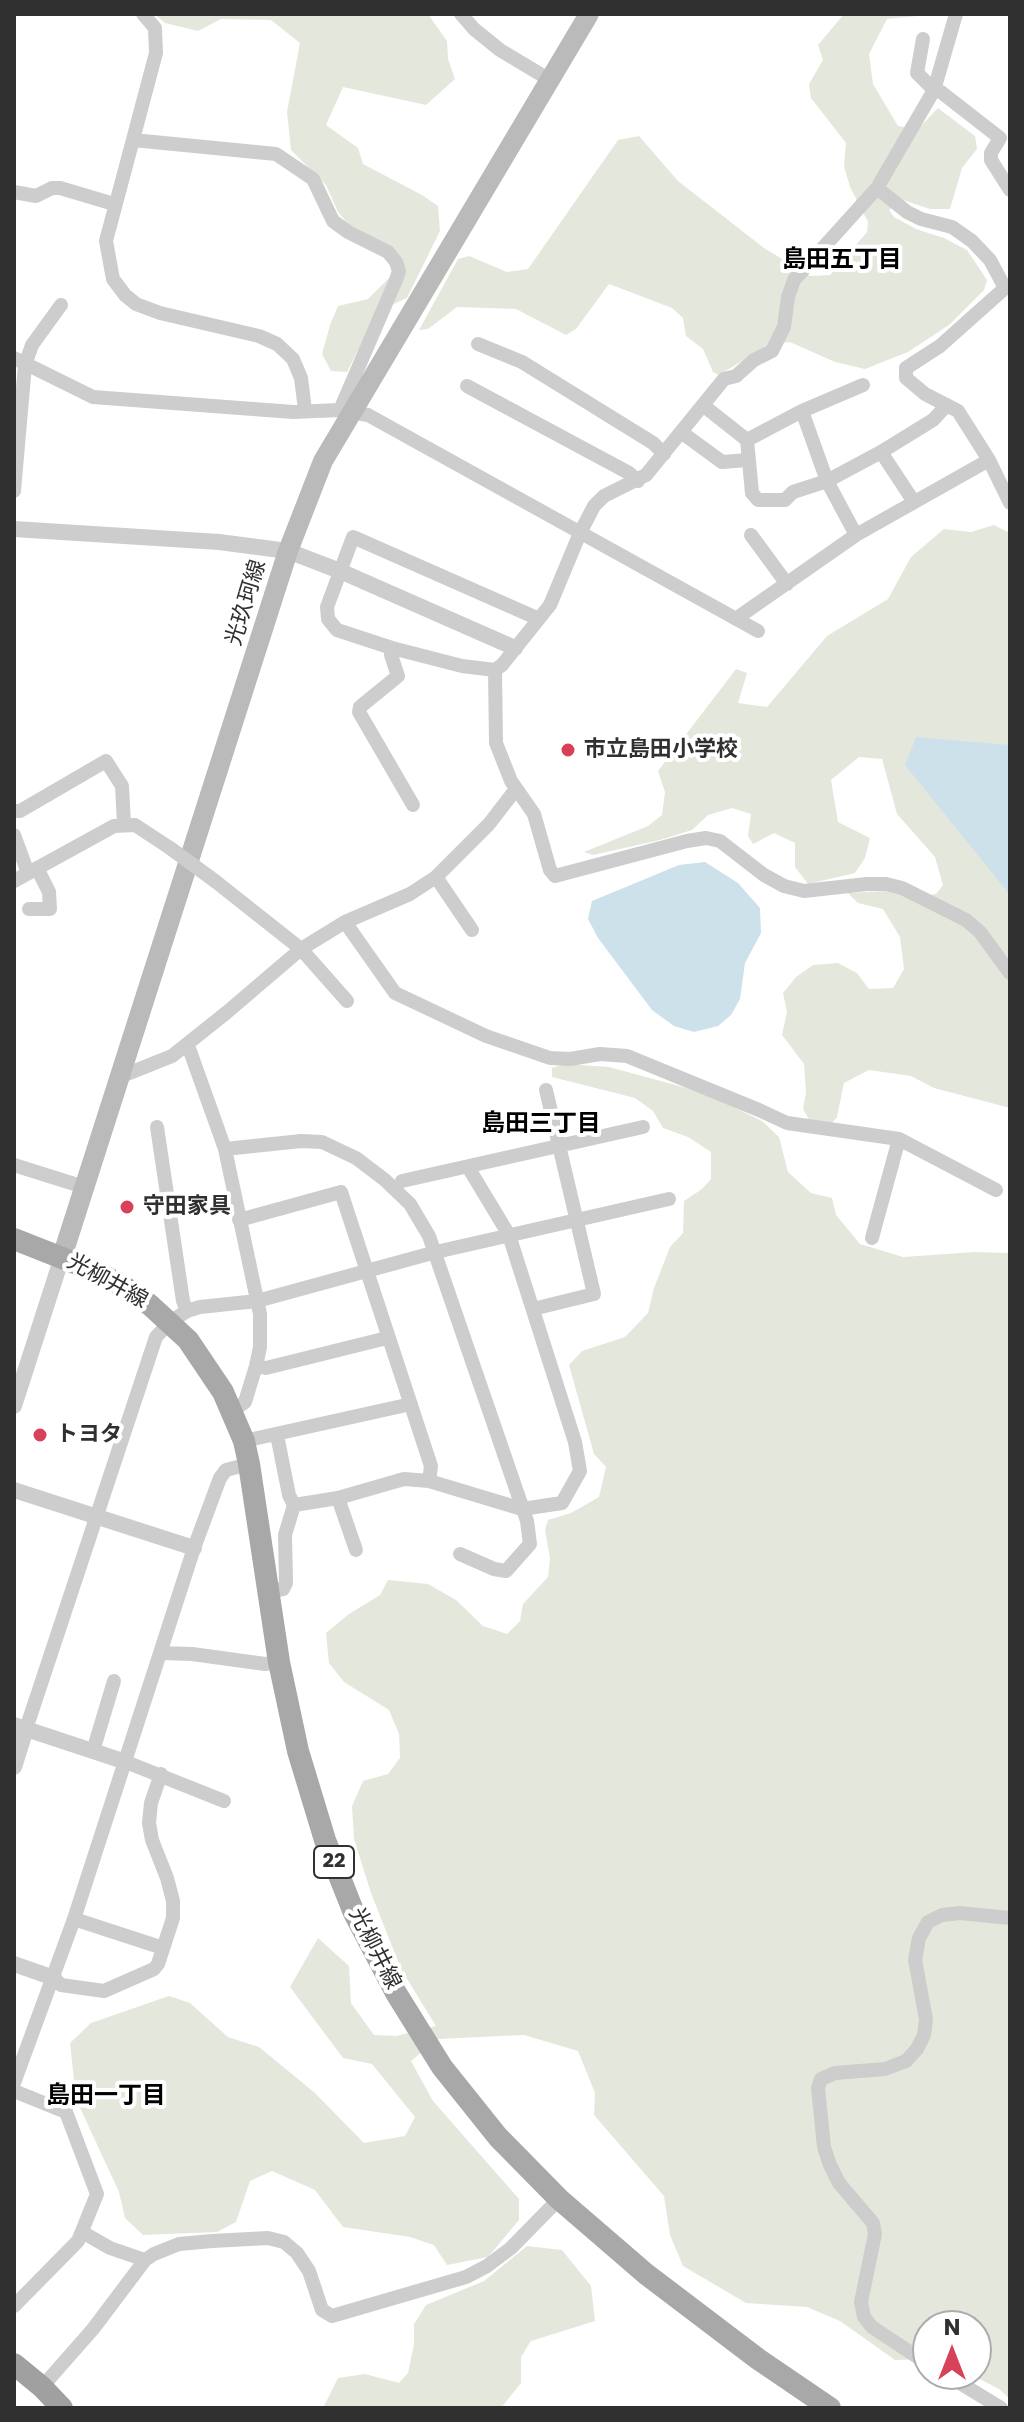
<!DOCTYPE html>
<meta charset="utf-8">
<style>
body{margin:0}
#map{position:relative;width:1024px;height:2422px;overflow:hidden;background:#fff;font-family:Poppins,sans-serif}
canvas{display:block}
.frame{position:absolute;inset:0;border:16px solid #303030;pointer-events:none}
.north{position:absolute;left:912px;top:2310px;width:80px;height:80px;box-sizing:border-box;background:#fff;border:2px solid #acacac;border-radius:50%;rotate:0deg;font-size:22px;font-weight:700;line-height:32px;text-align:center;color:#303030}
.north::after{content:'';display:block;margin:auto;width:28px;height:36px;background:#d74159;clip-path:polygon(50% 0,100% 100%,50% 72%,0 100%)}
</style>
<div id="map">
<canvas width="1024" height="2422"></canvas>
<div class="frame"></div>
<div class="north">N</div>
</div>
<script>
const ctx = document.querySelector('canvas').getContext('2d');
ctx.lineJoin = 'round';
function fill(path, color) {
  ctx.fillStyle = color;
  ctx.fill(path, 'evenodd');
}
function toPath(rows) {
  const path = new Path2D();
  for (const r of rows) {
    path.moveTo(r[0], r[1]);
    for (let i = 2; i < r.length; i += 2) path.lineTo(r[i], r[i + 1]);
  }
  return path;
}
function stroke(path, color, width, dash) {
  ctx.strokeStyle = color;
  ctx.lineWidth = width;
  ctx.lineCap = dash ? 'butt' : 'round';
  ctx.setLineDash(dash || []);
  ctx.stroke(path);
}
function write(font, color, halo, rows, align = 'center') {
  ctx.font = font + ' Poppins,"Noto Sans JP",sans-serif';
  ctx.lineWidth = 8;
  ctx.setLineDash([]);
  ctx.textBaseline = 'middle';
  ctx.strokeStyle = halo;
  ctx.fillStyle = color;
  for (const [text, x, y, turn = 0] of rows) {
    ctx.save();
    ctx.translate(x, y);
    ctx.rotate((+turn || 0) * Math.PI / 180);
    ctx.textAlign = isNaN(turn) ? turn : align;
    if (halo) ctx.strokeText(text, 0, 0);
    ctx.fillText(text, 0, 0);
    ctx.restore();
  }
}
fill(toPath([
 [154,14,428,14,447,41,448,59,455,79,426,105,343,87,326,125,358,148,363,164,422,195,438,206,440,231,407,298,378,311,347,372,331,371,322,354,330,325,338,306,368,299,392,275,399,257,349,225,338,212,326,185,291,150,287,112,300,43,271,20,221,19,198,31,165,23],
 [844,14,937,14,887,19,869,54,873,84,898,126,918,129,938,108,975,136,977,149,962,168,950,209,930,209,903,200,889,210,894,217,916,229,944,238,967,250,987,280,984,290,949,325,908,352,865,369,835,362,790,342,768,345,719,375,713,372,703,349,686,336,683,318,672,308,609,284,576,329,566,335,516,309,457,307,428,329,419,330,458,259,469,256,507,272,528,269,618,140,639,136,678,181,764,248,810,276,830,275,867,232,868,222,850,187,844,166,846,143,811,98,809,84,823,60,818,45],
 [994,525,1010,533,1010,1108,934,1088,911,1076,869,1070,844,1083,837,1117,831,1124,810,1121,803,1109,806,1092,804,1064,782,1035,787,1012,783,993,796,977,813,965,838,963,857,973,869,989,893,988,904,969,900,937,883,909,858,903,848,893,885,891,916,897,936,894,943,885,935,857,897,814,882,759,859,757,831,780,838,822,870,838,865,858,855,873,808,884,795,867,795,843,774,833,753,844,748,836,751,814,732,808,708,815,692,830,660,840,593,855,584,852,648,826,662,815,665,792,658,771,736,669,747,673,738,703,767,707,827,636,888,599,911,557,944,529,971,532],
 [565,1064,609,1067,705,1093,762,1121,779,1137,788,1172,811,1193,832,1198,836,1215,860,1244,903,1257,974,1252,1010,1253,1010,2399,999,2389,970,2374,976,2374,976,2326,928,2326,928,2359,895,2360,840,2321,807,2307,746,2303,683,2266,670,2235,664,2196,594,2115,595,2093,578,2051,524,2035,438,2039,411,2061,433,2101,519,2199,519,2220,488,2257,447,2265,434,2245,410,2237,343,2227,315,2190,272,2171,250,2181,236,2222,217,2232,143,2235,125,2218,119,2192,76,2099,70,2043,91,2023,169,1996,190,2003,228,2037,259,2047,315,2093,364,2143,405,2136,415,2117,372,2064,343,2058,290,1987,318,1938,349,1966,351,2003,374,2035,396,2036,436,2026,401,1969,371,1893,354,1839,352,1806,363,1781,388,1774,400,1758,399,1734,389,1710,344,1682,329,1663,326,1633,349,1614,380,1595,388,1580,428,1584,456,1600,483,1626,507,1634,520,1621,523,1604,548,1577,550,1558,545,1530,548,1520,571,1513,599,1497,606,1467,594,1454,569,1365,582,1351,625,1337,648,1313,654,1288,670,1247,683,1233,684,1201,702,1189,711,1179,711,1152,688,1137,663,1128,653,1111,635,1098,552,1077,552,1068],
 [527,2246,562,2250,591,2286,595,2321,531,2341,521,2357,521,2383,501,2408,323,2408,338,2378,365,2374,399,2383,408,2373,414,2344,414,2324,426,2305,484,2281]
]), '#e4e8dc');
fill(toPath([
 [916,737,1010,745,1010,895,905,765],
 [705,862,738,883,760,908,761,933,745,963,740,999,731,1015,718,1026,694,1032,674,1026,652,1010,598,938,588,919,592,901,679,865]
]), '#cde1ea');
stroke(toPath([
 [143,14,155,28,156,53,106,241,113,279,125,295,136,304,160,313,259,336,277,344,293,359,301,378,305,410],
 [461,14,474,29,500,50,550,80],
 [956,14,934,90,877,188,794,280,788,297,784,327,772,351,754,360,736,376,724,379,646,475,604,496,594,506,580,533,550,605,502,665,495,670,496,743,511,781,534,814,550,870,555,876,687,841,706,838,720,841,764,875,784,886,804,891,867,884,886,884,902,888,966,920,980,932,1010,973],
 [923,39,917,73,934,90,941,92,1000,138,991,153,991,160,1010,190],
 [133,140,276,154,313,179,333,221,348,232,388,252,396,262,399,271,396,280,340,410],
 [877,188,907,212,921,219,952,227,972,241,990,260,1005,288,940,346,906,368,906,378,925,394,958,411,989,460,1010,503],
 [14,192,36,196,52,188,60,188,114,204],
 [478,344,522,362,653,443,664,454],
 [14,358,93,397,293,412,340,410,368,415,758,631],
 [467,386,629,473,638,481],
 [704,406,747,440,802,411,863,385],
 [802,411,827,481,856,535],
 [681,432,722,462,748,460],
 [747,440,752,493,758,500,785,500,793,492,827,481,881,452,933,420,947,405],
 [881,452,914,502],
 [14,491,25,365,32,345,61,305],
 [751,535,787,584],
 [737,618,856,535,989,460],
 [392,648,391,655,398,676,360,707,359,712,413,805],
 [495,670,462,666,392,648,337,630,328,619,327,607,353,537,539,619],
 [14,811,20,811,106,761,122,786,124,824],
 [14,835,28,873],
 [436,877,472,930],
 [14,881,114,826,135,825,170,848],
 [215,881,301,949,347,1001],
 [29,909,50,909,49,892,37,868],
 [345,922,395,993,486,1036,550,1058,570,1059,600,1054,627,1056,759,1110,787,1123,899,1139,996,1190],
 [185,1046,190,1051,225,1149,260,1314,260,1347,256,1366,245,1402,232,1411],
 [117,1078,172,1056,226,1013,301,949,345,922,410,894,436,877,489,824,516,789],
 [157,1127,183,1301,187,1311],
 [225,1149,301,1141,322,1142,356,1158,385,1180,410,1204,429,1236,527,1521,530,1544,506,1571,494,1569,460,1554],
 [14,1165,84,1187],
 [402,1181,643,1127],
 [239,1220,341,1192,431,1466,429,1481],
 [872,1238,899,1139],
 [533,1309,594,1294,546,1090],
 [256,1366,266,1368,387,1338],
 [244,1441,411,1404],
 [338,1498,356,1550],
 [294,1505,338,1498,404,1479,429,1481,522,1509,562,1503,580,1471,575,1442,509,1235,468,1167],
 [268,1593,283,1589,286,1583,285,1535,294,1505,289,1495,277,1435],
 [161,1653,192,1654,265,1664,279,1662],
 [26,1729,156,1337,170,1322,187,1311,200,1307,257,1301,436,1252,669,1199],
 [93,1751,114,1681],
 [126,1762,224,1801],
 [74,1919,163,1948],
 [54,1978,61,1985,104,1991,154,1969,158,1964,173,1918,173,1901,167,1878,152,1840,149,1823,151,1803,161,1774],
 [14,2083,74,1919,194,1548,220,1478,226,1470,249,1464],
 [14,2091,66,2112,97,2194,78,2241,14,2306],
 [82,2232,110,2248,145,2260],
 [928,2364,872,2327,864,2317,861,2302,875,2234,873,2223,839,2183,830,2165,824,2147,818,2088,821,2079,835,2073,885,2069,906,2061,917,2049,924,2035,926,2019,915,1960,919,1938,928,1922,942,1915,960,1913,1010,1918],
 [945,2374,1001,2408],
 [42,2387,93,2329,145,2260,154,2254,179,2244,212,2241,268,2238,284,2242,297,2253,309,2271,322,2310,332,2316,466,2277,487,2266,511,2248,559,2199]
]), '#cdcdcd', 14);
stroke(toPath([
 [14,529,219,542,288,551,340,571,515,648],
 [14,1406,62,1257],
 [14,1490,194,1548],
 [14,1725,126,1762],
 [14,1767,26,1729],
 [14,1964,54,1978]
]), '#cdcdcd', 16);
stroke(toPath([
 [62,1257,288,551,323,461,589,14]
]), '#bababa', 20);
stroke(toPath([
 [14,1239,95,1271,123,1286,150,1305,188,1340,223,1392,244,1441,249,1464,279,1662,298,1751,325,1840,354,1913,396,1993,442,2067,498,2137,559,2199,646,2274,758,2359,830,2408]
]), '#a8a8a8', 22);
stroke(toPath([
 [14,2364,42,2387,62,2408]
]), '#a0a0a0', 22);
stroke(toPath([
 [170,848,215,881]
]), '#cdcdcd', 14);
for (const [x, y, r, color] of [
 [568,750,8,"#d74159"],
 [127,1207,8,"#d74159"],
 [40,1435,8,"#d74159"]
]) {
  const dot = new Path2D();
  dot.arc(x, y, r, 0, 2 * Math.PI);
  ctx.fillStyle = color;
  ctx.fill(dot);
  stroke(dot, '#fff', 3);
}
for (const [x, y, w] of [
 [334,1862,40]
]) {
  const box = new Path2D();
  box.roundRect(x - w / 2, y - 16, w, 32, 6);
  ctx.fillStyle = '#fff';
  ctx.fill(box);
  stroke(box, '#303030', 2);
}
write('bold 20px', '#303030', null, [
 ["22",334,1862]
]);
write('22px', '#303030', '#fff', [
 ["光玖珂線",247,603,-73],
 ["光柳井線",107,1282,29],
 ["光柳井線",374,1949,63]
]);
write('bold 22px', '#303030', '#fff', [
 ["市立島田小学校",584,750],
 ["守田家具",143,1207],
 ["トヨタ",56,1435]
], 'left');
write('bold 24px', '#000', '#fff', [
 ["島田五丁目",842,261],
 ["島田三丁目",541,1125],
 ["島田一丁目",106,2097]
]);
</script>
